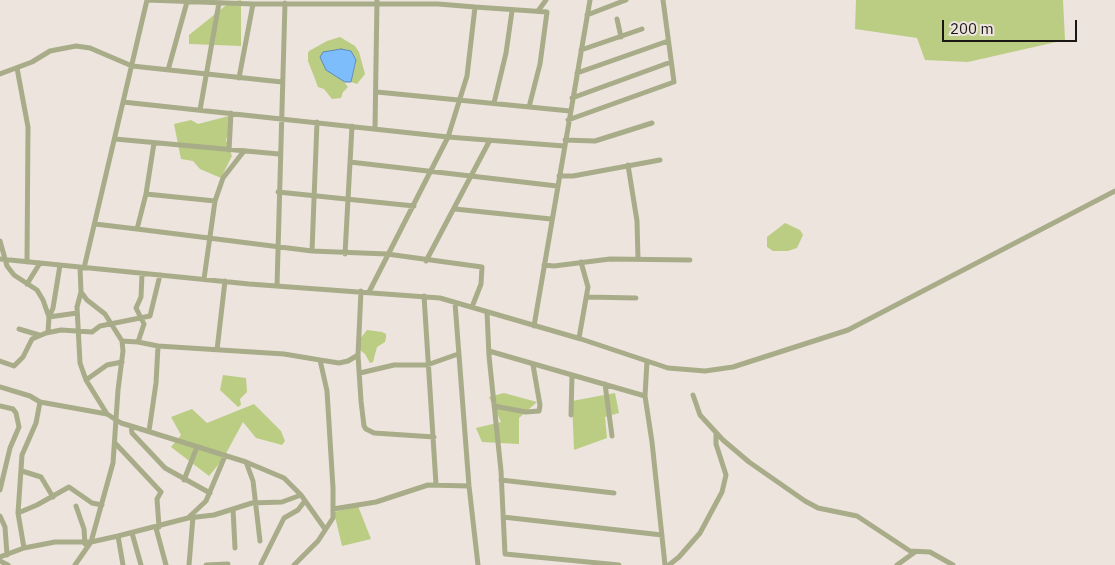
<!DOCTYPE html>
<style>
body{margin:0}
#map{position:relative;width:1115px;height:565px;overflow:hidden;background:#ede4de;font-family:"IBM Plex Sans",sans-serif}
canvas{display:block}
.scale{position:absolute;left:942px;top:20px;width:135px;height:22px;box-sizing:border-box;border:2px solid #1a1715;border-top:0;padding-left:6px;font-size:15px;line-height:18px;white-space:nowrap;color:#1a1715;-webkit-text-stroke:4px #ede4de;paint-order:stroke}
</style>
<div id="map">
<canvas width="1115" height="565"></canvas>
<div class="scale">200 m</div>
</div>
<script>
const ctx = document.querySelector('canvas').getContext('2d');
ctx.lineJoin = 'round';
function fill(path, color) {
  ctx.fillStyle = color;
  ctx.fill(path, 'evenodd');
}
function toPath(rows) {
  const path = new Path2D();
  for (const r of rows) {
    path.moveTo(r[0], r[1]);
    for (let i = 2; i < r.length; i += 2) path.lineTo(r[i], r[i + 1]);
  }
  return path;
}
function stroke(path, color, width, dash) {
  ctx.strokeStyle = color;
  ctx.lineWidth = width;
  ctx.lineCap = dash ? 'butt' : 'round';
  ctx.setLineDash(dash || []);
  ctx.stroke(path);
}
fill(toPath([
 [241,0,241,46,189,44,189,35,230,2],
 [856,0,1063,0,1065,40,968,62,925,60,917,38,855,29],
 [340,37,355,46,359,52,365,74,357,84,351,82,356,63,351,51,341,49,333,74,341,78,348,87,343,92,341,98,332,99,324,89,318,87,308,61,308,53,309,51,327,41],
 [229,116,230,130,226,140,232,156,221,178,200,169,193,161,181,159,174,124,191,120,198,124],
 [785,223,800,230,803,235,797,248,788,251,773,251,767,247,767,237],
 [367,330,382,332,386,334,386,338,385,342,377,347,373,362,370,363,365,354,359,349,360,339],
 [223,375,246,378,247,392,240,399,241,405,238,407,220,390],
 [504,393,537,402,519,418,519,444,482,442,476,428,501,422,489,397],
 [615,393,619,413,605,417,607,438,574,450,572,401],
 [254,404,281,431,285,441,282,445,256,438,243,422,223,459,209,476,171,447,181,435,171,417,192,409,207,423],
 [358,506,371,539,342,546,334,512]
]), '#bacd83');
const water = toPath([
 [341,49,351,51,356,60,351,82,345,82,326,70,320,57,323,52,341,49]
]);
fill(water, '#7dbdfc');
stroke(water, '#5f8bb7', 1);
stroke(toPath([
 [147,0,253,4,438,4,475,7,467,76,448,137,369,292],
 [475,7,547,12,540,64,529,107],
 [538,11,546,0],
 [587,15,626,0],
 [617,19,621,37],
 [581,50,642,29],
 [17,68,28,127,27,262],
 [168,70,187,2],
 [577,73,668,41],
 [0,74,32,62,50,51,76,46,90,48,132,66,282,82],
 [239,78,253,4],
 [377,92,570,111],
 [572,98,671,62],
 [123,102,448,137,564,146],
 [494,103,506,53,512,11],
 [200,110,219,3],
 [568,120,674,82,663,0],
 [375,128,377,0],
 [115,139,279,154],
 [565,140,595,141,652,123],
 [229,150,231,113],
 [350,162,557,186],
 [628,165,637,221,638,259],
 [559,176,573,176,660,160],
 [278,192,414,206],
 [146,194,154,143],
 [455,209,551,219],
 [95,224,137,229,146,194,215,201,223,178,244,151],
 [137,229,312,251,387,254,482,267,481,284,472,307],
 [0,241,7,266,14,275,37,290,43,300,49,317,48,332],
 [312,251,317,122],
 [345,254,352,126],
 [0,259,249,284,440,298,581,339,668,368,705,371,733,367,848,330,1115,191],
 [426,261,490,140],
 [60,265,53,308,49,317,77,313],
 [544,265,554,266,610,259,690,260],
 [80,267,81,292,87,300,105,314,122,341],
 [84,268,147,0],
 [204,279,215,201],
 [27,284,40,263],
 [277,286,285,3],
 [81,292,77,307,80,363,86,380,99,401,107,414,121,423,131,426,132,433,165,468,210,493],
 [424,296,436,484],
 [587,297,636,298],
 [455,303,469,486,478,565],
 [487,312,489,356,501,471,505,554,619,565],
 [534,326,590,0],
 [19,329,39,335],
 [579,338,588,287,581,262],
 [138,342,158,346,156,383,149,431],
 [158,346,284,354,320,360],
 [217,350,225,281],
 [489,351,645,396,647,361],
 [358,355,361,401,364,426,366,429,374,433,434,437],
 [0,361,14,366,23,357,32,339,46,333,61,330,92,332,100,326,150,316,160,275],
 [360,373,394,365,427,365,458,354],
 [86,380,107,365,122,362],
 [605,384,612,436],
 [0,387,30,396,40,402,107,414],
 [693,395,700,415,723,440,749,462,805,501,818,508,857,516,910,551,930,552,953,565],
 [645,396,652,442,665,565],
 [0,406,13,409,16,413,19,427,10,448,0,490],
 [494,406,526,412,539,411,540,405,533,365],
 [571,415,572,375],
 [131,426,246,462,284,478,301,495,325,529],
 [115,443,161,492,157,499,159,527],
 [246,462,253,481,260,541],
 [22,471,41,477,53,497],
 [184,480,197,447],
 [501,480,614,493],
 [76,506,84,529,85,544],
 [233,509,235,548],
 [333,509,376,502,428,485,469,486],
 [18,513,37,505,69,487,92,503,102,505],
 [0,516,5,527,7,555],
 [189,517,206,501,225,456],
 [503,517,662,535],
 [156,528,166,565],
 [132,533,141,565],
 [118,536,123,565],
 [24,548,18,513,22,455,36,423,40,402],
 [0,557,24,548,55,542,91,542,118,536,188,518,214,515,252,503,282,502,301,495],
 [0,561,8,565],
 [261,564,284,518,298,510,304,502],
 [75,565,91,542,113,463,118,390,123,351,122,341,138,342,144,324,136,308,141,297,142,274],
 [189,565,193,517],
 [206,565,228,564],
 [294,565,318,541,333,518,333,488,327,391,320,360,339,363,348,361,358,355,361,291],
 [669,565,679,557,700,533,722,492,726,475,716,444,716,433],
 [897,565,915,552]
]), '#a9ac88', 5);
</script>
